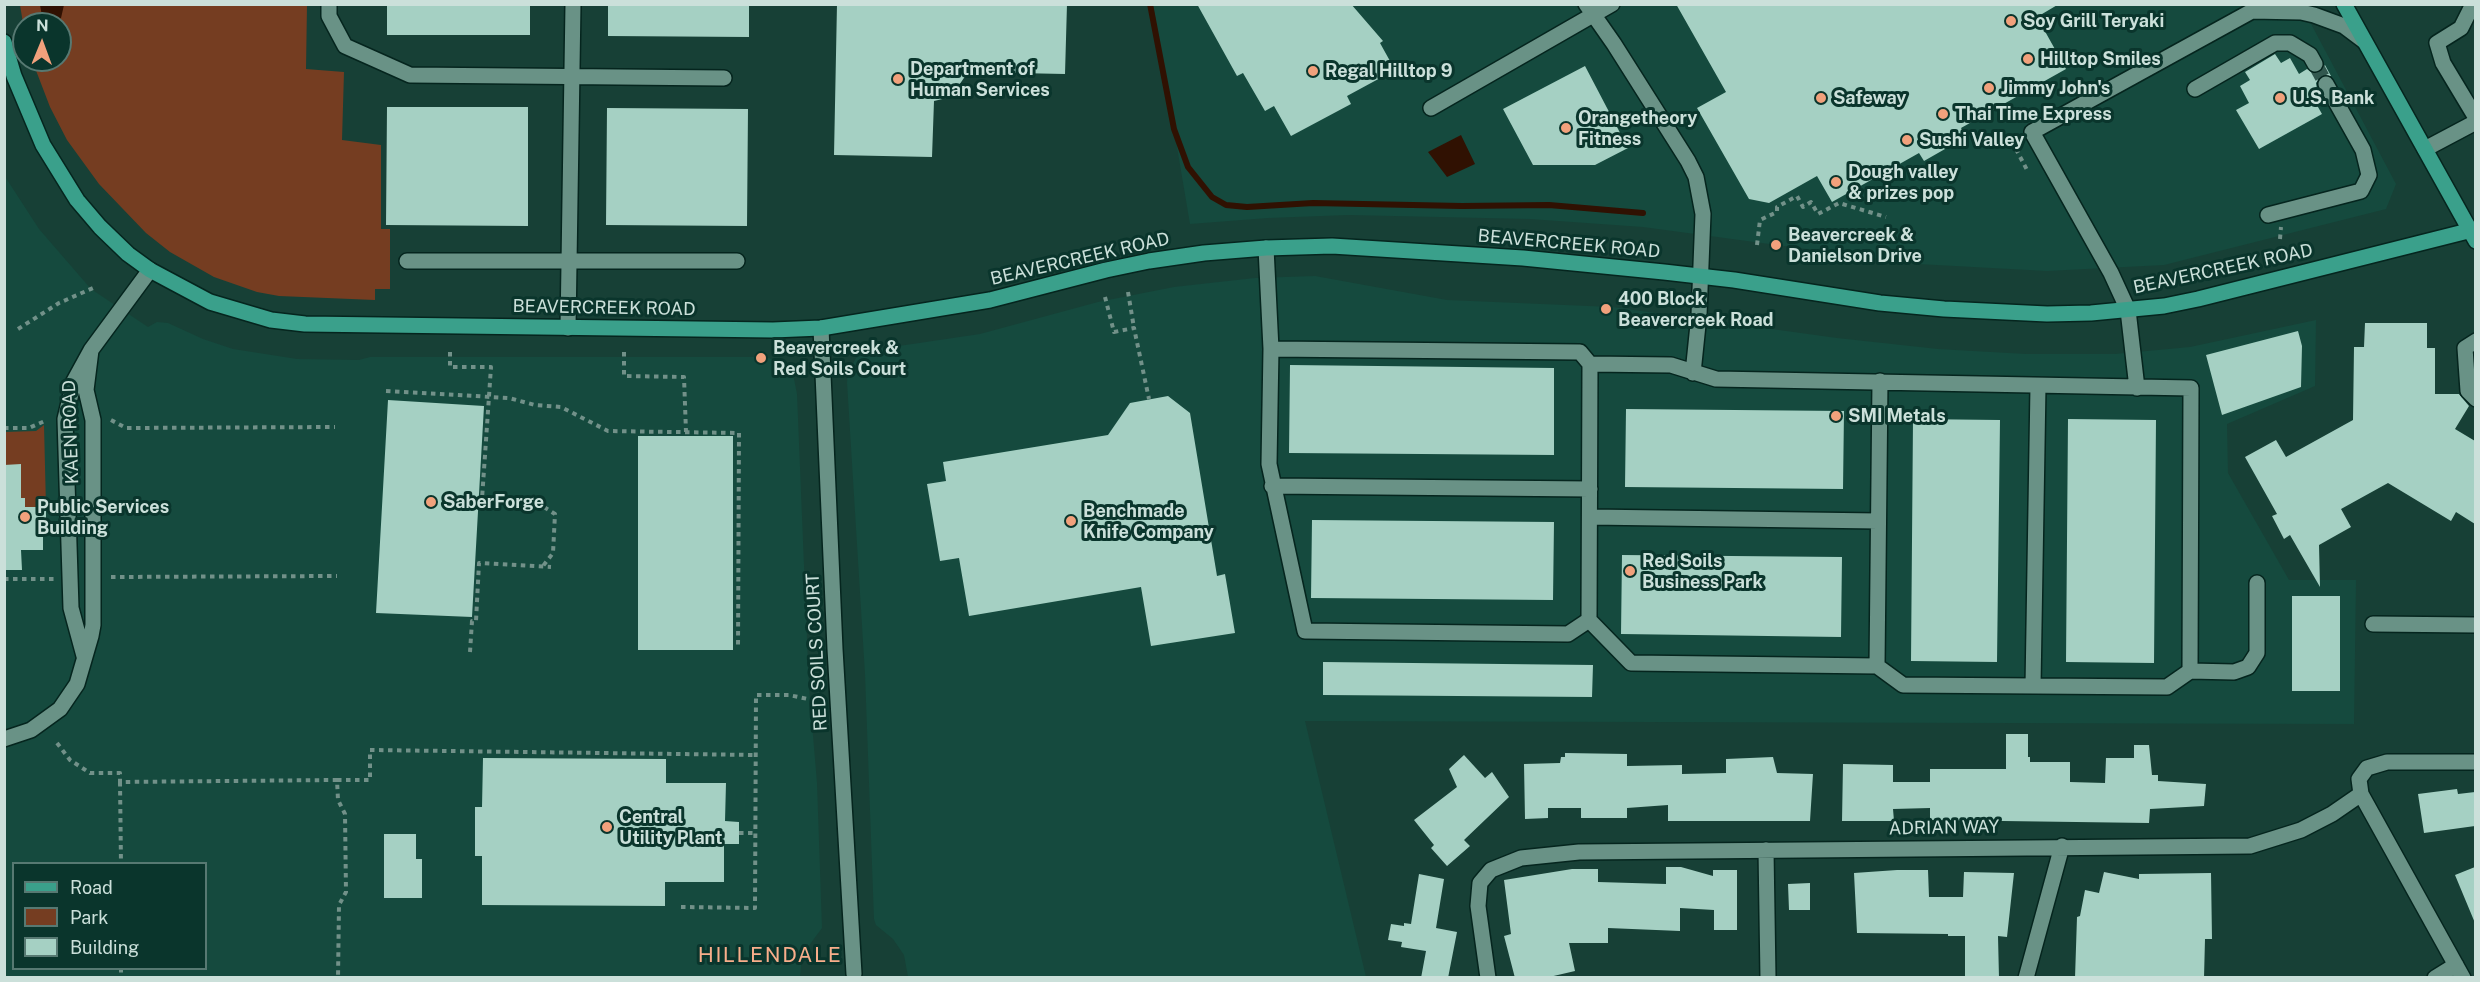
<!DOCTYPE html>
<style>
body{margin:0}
#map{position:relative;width:2480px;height:982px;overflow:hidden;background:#174036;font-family:"Public Sans",sans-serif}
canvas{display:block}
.frame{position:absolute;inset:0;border:6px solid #cbe0da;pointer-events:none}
.legend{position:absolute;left:12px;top:862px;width:195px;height:108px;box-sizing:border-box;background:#0a352c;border:2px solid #577972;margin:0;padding:8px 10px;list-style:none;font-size:18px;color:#cbe0da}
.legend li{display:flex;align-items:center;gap:12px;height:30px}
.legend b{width:30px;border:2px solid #577972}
.north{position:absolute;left:12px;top:12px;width:60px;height:60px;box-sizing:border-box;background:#0a352c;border:2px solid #577972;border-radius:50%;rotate:1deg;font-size:16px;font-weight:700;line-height:24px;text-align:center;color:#cbe0da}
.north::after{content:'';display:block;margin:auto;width:21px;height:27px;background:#f1a17c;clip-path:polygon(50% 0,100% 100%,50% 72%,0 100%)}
</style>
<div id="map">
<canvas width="2480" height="982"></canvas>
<div class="frame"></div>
<ul class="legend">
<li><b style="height:8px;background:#3aa08b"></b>Road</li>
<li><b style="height:16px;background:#753d21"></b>Park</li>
<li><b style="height:16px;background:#a5d0c3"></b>Building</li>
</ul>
<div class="north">N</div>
</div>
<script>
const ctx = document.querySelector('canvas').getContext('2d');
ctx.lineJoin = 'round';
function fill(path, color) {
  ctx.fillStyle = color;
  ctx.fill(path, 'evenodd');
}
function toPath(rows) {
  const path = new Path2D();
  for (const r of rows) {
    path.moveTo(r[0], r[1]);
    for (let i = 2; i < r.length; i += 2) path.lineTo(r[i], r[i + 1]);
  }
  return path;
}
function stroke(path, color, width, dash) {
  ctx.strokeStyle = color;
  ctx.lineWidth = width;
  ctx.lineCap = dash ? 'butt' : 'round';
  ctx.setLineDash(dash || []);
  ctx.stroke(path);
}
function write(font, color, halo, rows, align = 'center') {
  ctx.font = font + ' "Public Sans",sans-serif';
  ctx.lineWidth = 6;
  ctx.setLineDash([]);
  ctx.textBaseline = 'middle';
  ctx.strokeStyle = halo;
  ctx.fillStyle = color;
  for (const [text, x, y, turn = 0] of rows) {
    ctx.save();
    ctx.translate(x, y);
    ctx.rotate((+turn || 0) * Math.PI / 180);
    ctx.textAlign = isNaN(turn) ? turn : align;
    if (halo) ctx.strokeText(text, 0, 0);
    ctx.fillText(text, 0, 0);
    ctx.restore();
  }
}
fill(toPath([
 [1153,5,2301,5,2396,184,2386,209,2164,265,2047,271,1918,264,1643,227,1530,219,1348,215,1268,218,1190,224],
 [4,175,39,229,91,289,148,327,157,322,168,323,203,339,233,349,297,359,359,360,370,357,766,357,783,363,793,374,797,394,809,688,817,783,822,928,802,955,800,977,5,977],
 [14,864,206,864,206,968,14,968],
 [1315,276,1447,300,1612,307,1837,338,1938,349,2026,354,2115,354,2190,347,2316,320,2315,386,2227,424,2228,473,2289,580,2356,580,2354,724,1305,721,1366,977,908,977,904,955,893,939,876,925,874,919,865,674,847,382,848,373,856,358,872,350,980,334,1098,302,1174,287,1255,278]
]), '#154a3e');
fill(toPath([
 [20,5,307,5,306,69,344,72,342,140,381,145,381,229,390,229,390,289,375,289,375,300,279,296,257,292,214,277,170,252,146,233,99,184,67,140,50,107,32,60,60,60,60,24,24,24,24,29],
 [44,425,46,507,25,507,21,498,21,465,5,465,4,432,36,431]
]), '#753d21');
fill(toPath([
 [40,5,64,5,61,18,53,22,42,16],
 [1461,135,1475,164,1447,177,1428,152]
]), '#301102');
stroke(toPath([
 [1150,4,1174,129,1188,167,1212,197,1226,205,1247,207,1313,203,1462,206,1549,205,1643,213]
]), '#301102', 6);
fill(toPath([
 [387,4,530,4,530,35,387,35],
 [608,4,749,4,749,37,608,36],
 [837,4,1067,4,1065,74,968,72,951,97,934,101,932,157,834,155],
 [1197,4,1351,4,1383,41,1380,43,1395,70,1347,96,1351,104,1291,136,1274,106,1265,111,1243,73,1237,76],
 [1676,4,2059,4,2037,17,2066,69,1961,128,1966,137,1924,161,1919,153,1832,202,1817,176,1769,203,1749,199,1697,108,1726,92],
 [2275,54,2281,63,2290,58,2299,74,2307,69,2314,74,2319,73,2325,65,2331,76,2321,76,2316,83,2317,89,2310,93,2322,114,2259,149,2236,110,2249,103,2240,86,2250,80,2245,72],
 [1585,66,1628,148,1595,165,1533,165,1503,109],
 [387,107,528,107,528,226,386,225],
 [607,108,748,109,747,226,606,225],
 [2365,323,2427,323,2427,348,2435,348,2435,394,2459,394,2469,406,2455,429,2475,441,2475,524,2456,512,2451,521,2388,483,2341,509,2351,527,2319,545,2320,587,2290,535,2284,539,2272,516,2277,514,2245,457,2276,440,2286,457,2353,420,2354,347,2364,347],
 [2298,331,2302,346,2301,387,2222,415,2206,355],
 [1290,365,1554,368,1554,455,1289,453],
 [1168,396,1190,413,1217,576,1225,574,1235,633,1151,646,1141,587,969,616,959,558,940,561,927,484,946,481,943,462,1108,435,1130,403],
 [388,400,484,406,472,617,376,613],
 [1626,409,1844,411,1843,489,1625,487],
 [1913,419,2000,420,1997,662,1911,661],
 [2068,419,2156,420,2154,663,2066,662],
 [638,436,733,436,733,650,638,650],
 [21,464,21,498,25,498,25,507,46,507,46,528,43,528,43,550,21,550,22,570,4,570,4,465],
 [1312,520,1554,522,1553,600,1311,598],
 [1622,555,1842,557,1841,637,1621,634],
 [2292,596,2340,596,2340,691,2292,691],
 [1323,662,1593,665,1592,697,1323,695],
 [2006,734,2028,734,2028,757,2030,757,2030,762,2070,762,2070,782,2105,783,2106,758,2134,758,2134,745,2149,745,2152,775,2158,775,2158,781,2206,784,2204,806,2150,809,2149,823,1930,820,1930,808,1893,809,1894,821,1842,821,1843,764,1893,765,1893,782,1930,782,1930,769,2006,769],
 [1565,753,1627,754,1627,766,1682,765,1682,774,1726,773,1726,759,1773,757,1777,773,1813,774,1810,821,1668,821,1668,805,1627,808,1627,818,1581,818,1581,808,1548,808,1548,818,1525,819,1524,764,1560,763,1561,757,1565,757],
 [1464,755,1485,778,1492,772,1509,797,1464,840,1470,846,1447,866,1431,848,1434,845,1414,820,1457,787,1449,769],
 [483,758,666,759,666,783,726,783,725,821,739,822,739,844,724,844,724,882,665,882,665,906,482,905,482,856,475,856,475,807,482,807],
 [2457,789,2458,794,2475,792,2475,826,2424,833,2418,794],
 [384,834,416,834,416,859,422,859,422,898,384,898],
 [1666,867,1681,867,1713,876,1713,870,1737,870,1737,930,1714,930,1714,910,1680,908,1680,931,1608,928,1608,943,1569,943,1575,971,1545,978,1515,978,1504,936,1511,934,1504,880,1572,869,1598,869,1598,882,1666,884],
 [2475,867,2475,923,2455,875],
 [1897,870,1928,870,1929,897,1963,897,1964,872,2014,873,2007,937,1998,936,1999,978,1965,978,1965,936,1948,936,1948,934,1857,933,1854,873],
 [2104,872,2139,879,2139,874,2211,873,2212,939,2205,939,2204,978,2075,978,2077,917,2080,916,2085,890,2099,893],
 [1419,874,1444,879,1436,928,1457,932,1448,978,1421,978,1426,951,1401,947,1402,942,1388,940,1391,924,1404,926,1404,923,1411,924],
 [1810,883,1810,910,1789,910,1788,884]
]), '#a5d0c3');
stroke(toPath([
 [2315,64,2326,84]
]), '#32584f', 15, [15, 8]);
const minor = toPath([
 [329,4,329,16,345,46,410,75,724,78],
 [1586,4,1614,44,1688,161,1696,177,1703,214,1699,315,1693,373],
 [2473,4,2461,28,2437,43,2443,63,2476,118],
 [2252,11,2301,12,2314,15,2344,26,2364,41],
 [2195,89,2275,43,2290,43,2310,55,2315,64],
 [1431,108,1612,4],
 [2425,149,2476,122],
 [2268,215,2361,191,2369,175,2363,150,2326,84],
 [1266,248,1271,349,1269,464,1305,631,1568,634,1589,620],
 [407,261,737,261],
 [568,328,573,4],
 [821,328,835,649,854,974],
 [2476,341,2465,348,2468,391,2476,399],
 [1271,349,1580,352,1590,364,1589,620,1631,663,1877,666,1903,685,2167,687,2190,671,2191,388,1716,379,1671,365,1590,364],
 [2137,388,2128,310,2111,273,2032,132,2252,11,2255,4],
 [1272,486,1590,489],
 [1590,517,1878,521],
 [2373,624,2476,625],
 [84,656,71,608,65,419,74,381,91,350,150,270],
 [1877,666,1880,381],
 [2190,671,2234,672,2248,667,2257,653,2257,583],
 [2033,686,2038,386],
 [4,739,31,730,60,709,77,684,91,636,93,625,93,420,86,390,91,350],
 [2361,794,2463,978],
 [1766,850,1768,978],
 [1488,978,1478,906,1480,883,1491,870,1521,858,1579,852,2250,846,2301,830,2332,814,2361,794,2359,779,2367,768,2387,762,2476,762],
 [2026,978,2062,846],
 [2435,978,2456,965]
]);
const major = toPath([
 [2344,4,2476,241],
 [4,42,14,76,43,145,77,200,100,227,128,254,150,270,210,302,271,320,305,324,773,330,821,328,990,300,1106,270,1149,261,1204,253,1266,248,1332,246,1523,258,1664,272,1734,280,1880,303,1944,309,2047,314,2091,313,2164,306,2198,299,2476,229]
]);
stroke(minor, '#05251e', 18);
stroke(major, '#05251e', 18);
stroke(toPath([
 [2016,149,2027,170],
 [2280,239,2281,227],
 [1757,245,1760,220,1777,212,1777,207,1797,196,1803,207,1811,202,1818,214,1839,203,1886,217],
 [1128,292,1134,328],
 [1105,297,1114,332,1134,328,1149,399],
 [18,329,59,303,93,288],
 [450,352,450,367,491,367,482,499,536,502,555,514,553,553,543,566],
 [624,352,624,376,684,377,686,432],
 [386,391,509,398,535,405,561,407,608,431,739,433,738,649],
 [111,420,126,428,335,427],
 [4,428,29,428,47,420],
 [111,577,337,576],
 [4,579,55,579],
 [470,652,472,621,476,621,479,563,551,567],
 [57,743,70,760,90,773,120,773,120,782,337,780,338,800,345,814,346,892,339,905,338,978],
 [337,780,370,780,370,750,756,755],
 [120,782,121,864],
 [739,833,755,833],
 [681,907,755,908,756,695,789,695,817,701],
 [121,968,121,978]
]), '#729189', 4, [4.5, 4.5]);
stroke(minor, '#699286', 15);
stroke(major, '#3aa08b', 15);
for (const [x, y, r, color] of [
 [2011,21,6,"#f1a17c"],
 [2028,59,6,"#f1a17c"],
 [1313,71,6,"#f1a17c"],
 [898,79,6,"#f1a17c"],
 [1989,88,6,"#f1a17c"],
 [1821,98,6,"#f1a17c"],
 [2280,98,6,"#f1a17c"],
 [1943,114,6,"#f1a17c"],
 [1566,128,6,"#f1a17c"],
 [1907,140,6,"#f1a17c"],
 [1836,182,6,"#f1a17c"],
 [1776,245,6,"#f1a17c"],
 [1606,309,6,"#f1a17c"],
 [761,358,6,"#f1a17c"],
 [1836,416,6,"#f1a17c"],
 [431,502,6,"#f1a17c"],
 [25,517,6,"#f1a17c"],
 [1071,521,6,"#f1a17c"],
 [1630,571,6,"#f1a17c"],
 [607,827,6,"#f1a17c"]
]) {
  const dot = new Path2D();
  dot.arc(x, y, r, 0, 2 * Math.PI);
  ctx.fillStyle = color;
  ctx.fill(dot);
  stroke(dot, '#0a352c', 2);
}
write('bold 18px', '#cbe0da', '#0a352c', [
 ["Soy Grill Teryaki",2023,21],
 ["Hilltop Smiles",2040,59],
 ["Department of",910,69],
 ["Human Services",910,90],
 ["Regal Hilltop 9",1325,71],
 ["Jimmy John's",2001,88],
 ["Safeway",1833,98],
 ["U.S. Bank",2292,98],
 ["Thai Time Express",1955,114],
 ["Orangetheory",1578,118],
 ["Fitness",1578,139],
 ["Sushi Valley",1919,140],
 ["Dough valley",1848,172],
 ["& prizes pop",1848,193],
 ["Beavercreek &",1788,235],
 ["Danielson Drive",1788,256],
 ["400 Block",1618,299],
 ["Beavercreek Road",1618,320],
 ["Beavercreek &",773,348],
 ["Red Soils Court",773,369],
 ["SMI Metals",1848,416],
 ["SaberForge",443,502],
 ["Public Services",37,507],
 ["Building",37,528],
 ["Benchmade",1083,511],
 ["Knife Company",1083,532],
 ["Red Soils",1642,561],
 ["Business Park",1642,582],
 ["Central",619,817],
 ["Utility Plant",619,838]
], 'left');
write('18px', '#cbe0da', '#0a352c', [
 ["BEAVERCREEK ROAD",1569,244,5],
 ["BEAVERCREEK ROAD",1080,259,-13],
 ["BEAVERCREEK ROAD",2223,269,-12],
 ["BEAVERCREEK ROAD",604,308,1],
 ["KAEN ROAD",71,432,-92],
 ["RED SOILS COURT",817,652,-93],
 ["ADRIAN WAY",1944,828,-1]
]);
ctx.letterSpacing = '1.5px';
write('21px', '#f8ae8b', '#0a352c', [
 ["HILLENDALE",770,956]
]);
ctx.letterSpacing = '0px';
</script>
